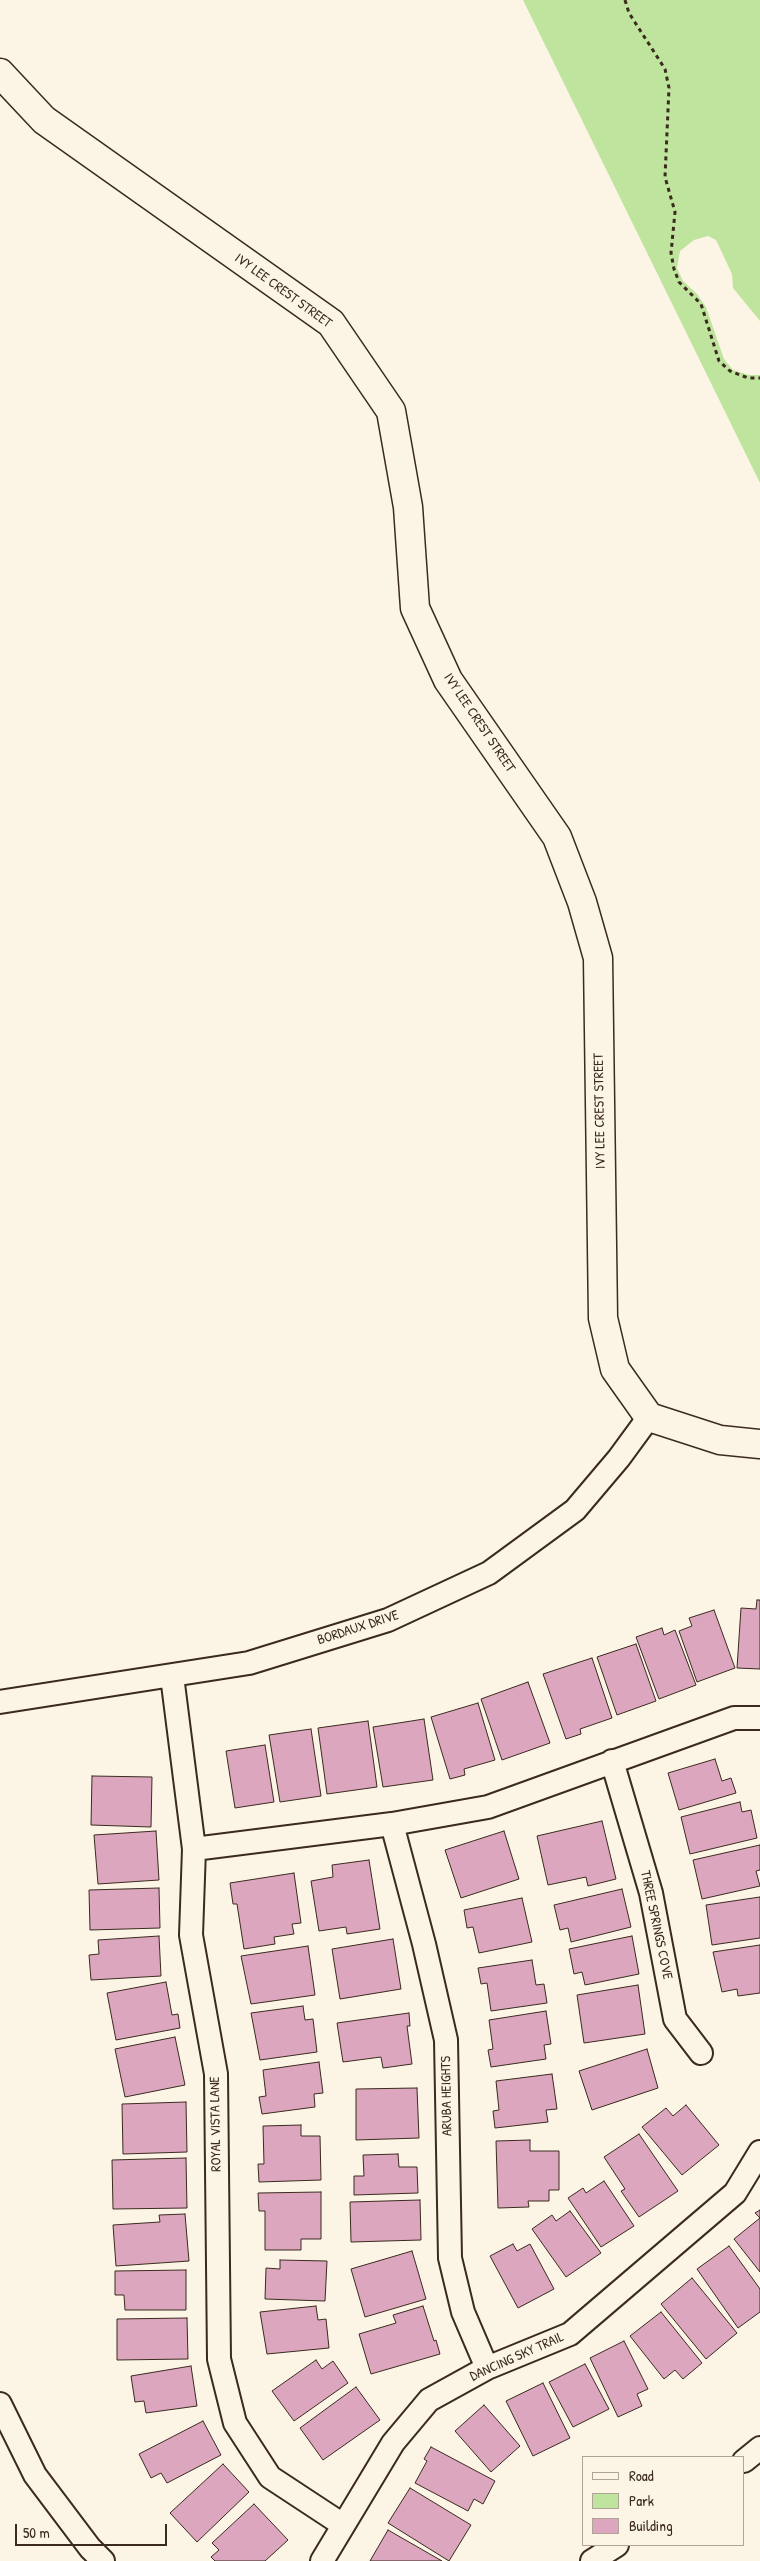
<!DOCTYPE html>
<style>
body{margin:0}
#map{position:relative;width:760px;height:2561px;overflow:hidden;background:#fcf5e5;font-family:"Patrick Hand",sans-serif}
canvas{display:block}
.legend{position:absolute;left:582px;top:2456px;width:162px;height:90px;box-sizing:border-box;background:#fcf5e5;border:1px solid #afa495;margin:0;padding:6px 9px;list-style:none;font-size:15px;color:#3b2a1e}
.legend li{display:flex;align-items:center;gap:10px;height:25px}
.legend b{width:25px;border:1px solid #afa495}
.scale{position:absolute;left:15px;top:2524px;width:152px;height:22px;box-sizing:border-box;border:2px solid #3b2a1e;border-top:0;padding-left:6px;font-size:15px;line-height:18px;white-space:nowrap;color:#3b2a1e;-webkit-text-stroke:4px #fcf5e5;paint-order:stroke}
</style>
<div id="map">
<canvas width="760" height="2561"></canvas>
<ul class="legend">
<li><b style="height:6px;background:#fcf5e5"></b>Road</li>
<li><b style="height:14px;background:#bfe49e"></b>Park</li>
<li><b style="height:14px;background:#dba6be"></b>Building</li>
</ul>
<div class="scale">50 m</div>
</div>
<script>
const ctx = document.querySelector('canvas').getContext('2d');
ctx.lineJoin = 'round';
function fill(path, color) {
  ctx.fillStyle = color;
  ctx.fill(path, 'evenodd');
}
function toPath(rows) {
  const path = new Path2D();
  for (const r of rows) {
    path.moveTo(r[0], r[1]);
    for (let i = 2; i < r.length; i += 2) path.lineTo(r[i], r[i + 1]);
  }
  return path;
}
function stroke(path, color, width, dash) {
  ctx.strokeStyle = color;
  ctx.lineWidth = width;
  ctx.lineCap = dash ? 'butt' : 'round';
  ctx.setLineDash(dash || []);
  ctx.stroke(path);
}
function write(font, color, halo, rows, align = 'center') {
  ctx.font = font + ' "Patrick Hand",sans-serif';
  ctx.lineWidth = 4;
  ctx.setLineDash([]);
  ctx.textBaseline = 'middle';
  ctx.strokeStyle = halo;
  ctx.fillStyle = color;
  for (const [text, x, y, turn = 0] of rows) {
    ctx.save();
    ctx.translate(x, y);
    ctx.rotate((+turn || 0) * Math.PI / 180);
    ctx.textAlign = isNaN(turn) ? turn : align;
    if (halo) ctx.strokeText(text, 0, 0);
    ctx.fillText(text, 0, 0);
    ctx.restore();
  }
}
fill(toPath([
 [523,0,760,0,760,321,733,288,732,274,716,240,708,236,694,240,680,251,677,268,683,281,697,294,706,307,724,359,733,370,749,375,760,375,760,483]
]), '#bfe49e');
const building = toPath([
 [757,1600,760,1600,760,1669,737,1668,741,1608,756,1609,757,1600],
 [714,1610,735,1668,697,1682,679,1631,692,1626,689,1618,714,1610],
 [662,1628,664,1635,675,1630,696,1685,659,1699,636,1637,662,1628],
 [636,1644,656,1701,617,1715,597,1657,636,1644],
 [592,1658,612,1718,580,1729,581,1734,566,1739,543,1674,592,1658],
 [528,1682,550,1743,502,1760,481,1699,528,1682],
 [478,1703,495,1760,464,1769,465,1775,450,1779,431,1717,478,1703],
 [424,1719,433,1780,383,1787,373,1727,424,1719],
 [368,1721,377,1787,327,1794,318,1728,368,1721],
 [311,1729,321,1796,280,1802,269,1735,311,1729],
 [265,1745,274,1802,235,1808,226,1751,265,1745],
 [715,1759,722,1781,731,1778,736,1793,679,1810,668,1773,715,1759],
 [92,1776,152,1777,151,1827,91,1825,92,1776],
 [740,1802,742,1812,751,1810,757,1838,690,1854,681,1817,740,1802],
 [602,1821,616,1879,588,1886,586,1877,548,1885,537,1836,602,1821],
 [156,1831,159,1880,98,1884,94,1835,156,1831],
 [504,1831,519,1879,461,1898,445,1850,504,1831],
 [760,1845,760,1870,756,1871,760,1886,702,1899,693,1860,760,1845],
 [369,1860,380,1929,347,1934,346,1927,319,1931,311,1881,333,1877,332,1865,369,1860],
 [294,1873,301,1923,292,1924,294,1934,274,1937,275,1944,244,1949,237,1904,233,1904,230,1883,294,1873],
 [159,1888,160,1928,90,1930,89,1890,159,1888],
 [622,1889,631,1927,571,1942,568,1928,560,1930,554,1905,622,1889],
 [760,1897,760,1938,712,1945,706,1905,760,1897],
 [522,1898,532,1942,479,1953,473,1927,467,1928,464,1910,522,1898],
 [159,1936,161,1976,91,1980,89,1955,99,1954,98,1940,159,1936],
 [632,1936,639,1974,585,1985,582,1972,574,1974,569,1949,632,1936],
 [393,1939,401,1989,340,1999,332,1949,393,1939],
 [760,1945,760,1993,738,1996,737,1989,722,1992,713,1952,760,1945],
 [308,1946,315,1995,251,2004,241,1956,308,1946],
 [532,1960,536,1985,544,1984,547,2003,491,2011,487,1983,481,1984,478,1968,532,1960],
 [166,1982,172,2015,178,2014,180,2028,116,2040,107,1993,166,1982],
 [638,1985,645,2034,584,2043,577,1995,638,1985],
 [303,2006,305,2020,313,2019,317,2052,260,2060,251,2013,303,2006],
 [546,2011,551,2044,544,2045,546,2059,491,2067,488,2050,493,2049,489,2020,546,2011],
 [409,2013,410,2026,407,2026,412,2064,383,2068,381,2057,343,2062,337,2023,409,2013],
 [175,2037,185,2085,125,2097,115,2049,175,2037],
 [647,2049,658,2088,592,2110,579,2071,647,2049],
 [319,2062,323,2093,314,2094,315,2107,262,2114,259,2097,266,2096,263,2070,319,2062],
 [552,2074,557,2109,546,2110,548,2122,495,2128,493,2111,499,2110,496,2081,552,2074],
 [417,2088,419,2138,356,2140,356,2089,417,2088],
 [186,2102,187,2152,123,2154,122,2104,186,2102],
 [686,2105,719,2145,682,2175,642,2127,666,2108,673,2116,686,2105],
 [301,2125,301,2136,320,2136,321,2180,259,2182,258,2164,264,2164,263,2126,301,2125],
 [639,2134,678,2191,639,2217,621,2191,625,2189,604,2157,639,2134],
 [530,2140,530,2151,559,2151,559,2190,549,2190,549,2201,528,2201,529,2207,498,2208,496,2141,530,2140],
 [398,2154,399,2167,417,2167,418,2193,354,2195,354,2176,364,2176,363,2155,398,2154],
 [186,2158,187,2208,113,2209,112,2160,186,2158],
 [604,2181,634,2226,601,2247,568,2198,583,2188,586,2193,604,2181],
 [321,2192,321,2239,301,2239,301,2250,265,2250,265,2211,259,2211,258,2193,321,2192],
 [420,2200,421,2240,351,2242,350,2202,420,2200],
 [760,2210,760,2272,734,2239,760,2218,755,2213,760,2210],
 [570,2211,601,2253,566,2277,532,2229,552,2215,556,2221,570,2211],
 [185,2214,189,2261,116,2266,113,2225,160,2222,159,2215,185,2214],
 [513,2244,517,2251,530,2244,554,2289,518,2308,490,2256,513,2244],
 [729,2246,760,2289,760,2312,738,2328,697,2269,729,2246],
 [412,2251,426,2299,365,2317,351,2269,412,2251],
 [280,2260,327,2261,325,2301,265,2299,266,2268,280,2269,280,2260],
 [186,2270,186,2310,125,2310,124,2295,115,2295,115,2271,186,2270],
 [692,2278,737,2333,706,2359,661,2304,692,2278],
 [316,2306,318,2320,326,2319,329,2348,267,2354,260,2312,316,2306],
 [423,2306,434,2341,436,2340,440,2354,371,2374,359,2334,396,2323,393,2315,423,2306],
 [661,2312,702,2363,683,2379,675,2370,664,2379,630,2336,661,2312],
 [187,2318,188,2359,117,2360,117,2319,187,2318],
 [624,2341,648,2389,637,2394,642,2406,618,2417,590,2358,624,2341],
 [316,2360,322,2369,333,2361,348,2383,294,2421,272,2391,316,2360],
 [585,2364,609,2409,573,2427,549,2382,585,2364],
 [191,2366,197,2406,146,2413,144,2401,135,2402,131,2376,191,2366],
 [543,2383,570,2438,533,2456,506,2401,543,2383],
 [356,2387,380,2420,323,2460,300,2428,356,2387],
 [484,2405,520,2446,491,2472,455,2431,484,2405],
 [203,2421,221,2455,167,2483,161,2473,151,2478,139,2454,203,2421],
 [431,2447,495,2481,483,2504,474,2499,468,2511,415,2483,427,2461,424,2459,431,2447],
 [223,2464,249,2492,197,2542,170,2513,223,2464],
 [410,2488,471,2525,449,2561,388,2523,410,2488],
 [254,2504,288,2540,265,2561,215,2561,211,2557,219,2550,212,2543,254,2504],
 [388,2530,442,2561,370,2561,388,2530]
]);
fill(building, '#dba6be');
stroke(building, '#3b2a1e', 1);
const minor = toPath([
 [172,1676,194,1849,191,1935,216,2074,219,2359,235,2423,270,2477,343,2525],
 [0,1702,249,1663,388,1620,489,1573,575,1510,619,1458,649,1417],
 [612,1761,651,1893,675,2019,701,2053],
 [392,1824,424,1944,446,2040,450,2258,463,2312,487,2368],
 [194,1849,392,1824,488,1807,734,1718,760,1718],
 [0,2404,35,2475,90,2548,103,2561],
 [744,2461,760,2448],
 [322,2561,393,2443,429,2400,487,2368,570,2334,735,2193,760,2152],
 [592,2561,617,2545]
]);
const tertiary = toPath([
 [0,73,44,120,331,323,391,411,408,507,415,608,448,680,557,837,582,902,598,958,603,1318,615,1369,649,1417,720,1440,760,1444]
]);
stroke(minor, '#3b2a1e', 26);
stroke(tertiary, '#3b2a1e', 31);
stroke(toPath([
 [625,0,629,13,665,69,669,88,665,177,675,212,671,253,674,269,679,282,701,304,719,361,730,371,748,378,760,378]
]), '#3b2a1e', 3, [4, 4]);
stroke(minor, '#fcf5e5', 22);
stroke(tertiary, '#fcf5e5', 28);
write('14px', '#3b2a1e', '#fcf5e5', [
 ["IVY LEE CREST STREET",283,291,36],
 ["IVY LEE CREST STREET",479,723,56],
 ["IVY LEE CREST STREET",600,1111,-91],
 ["BORDAUX DRIVE",358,1628,-18],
 ["THREE SPRINGS COVE",656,1925,78],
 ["ARUBA HEIGHTS",447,2096,-91],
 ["ROYAL VISTA LANE",216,2124,-91],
 ["DANCING SKY TRAIL",517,2357,-24]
]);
</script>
